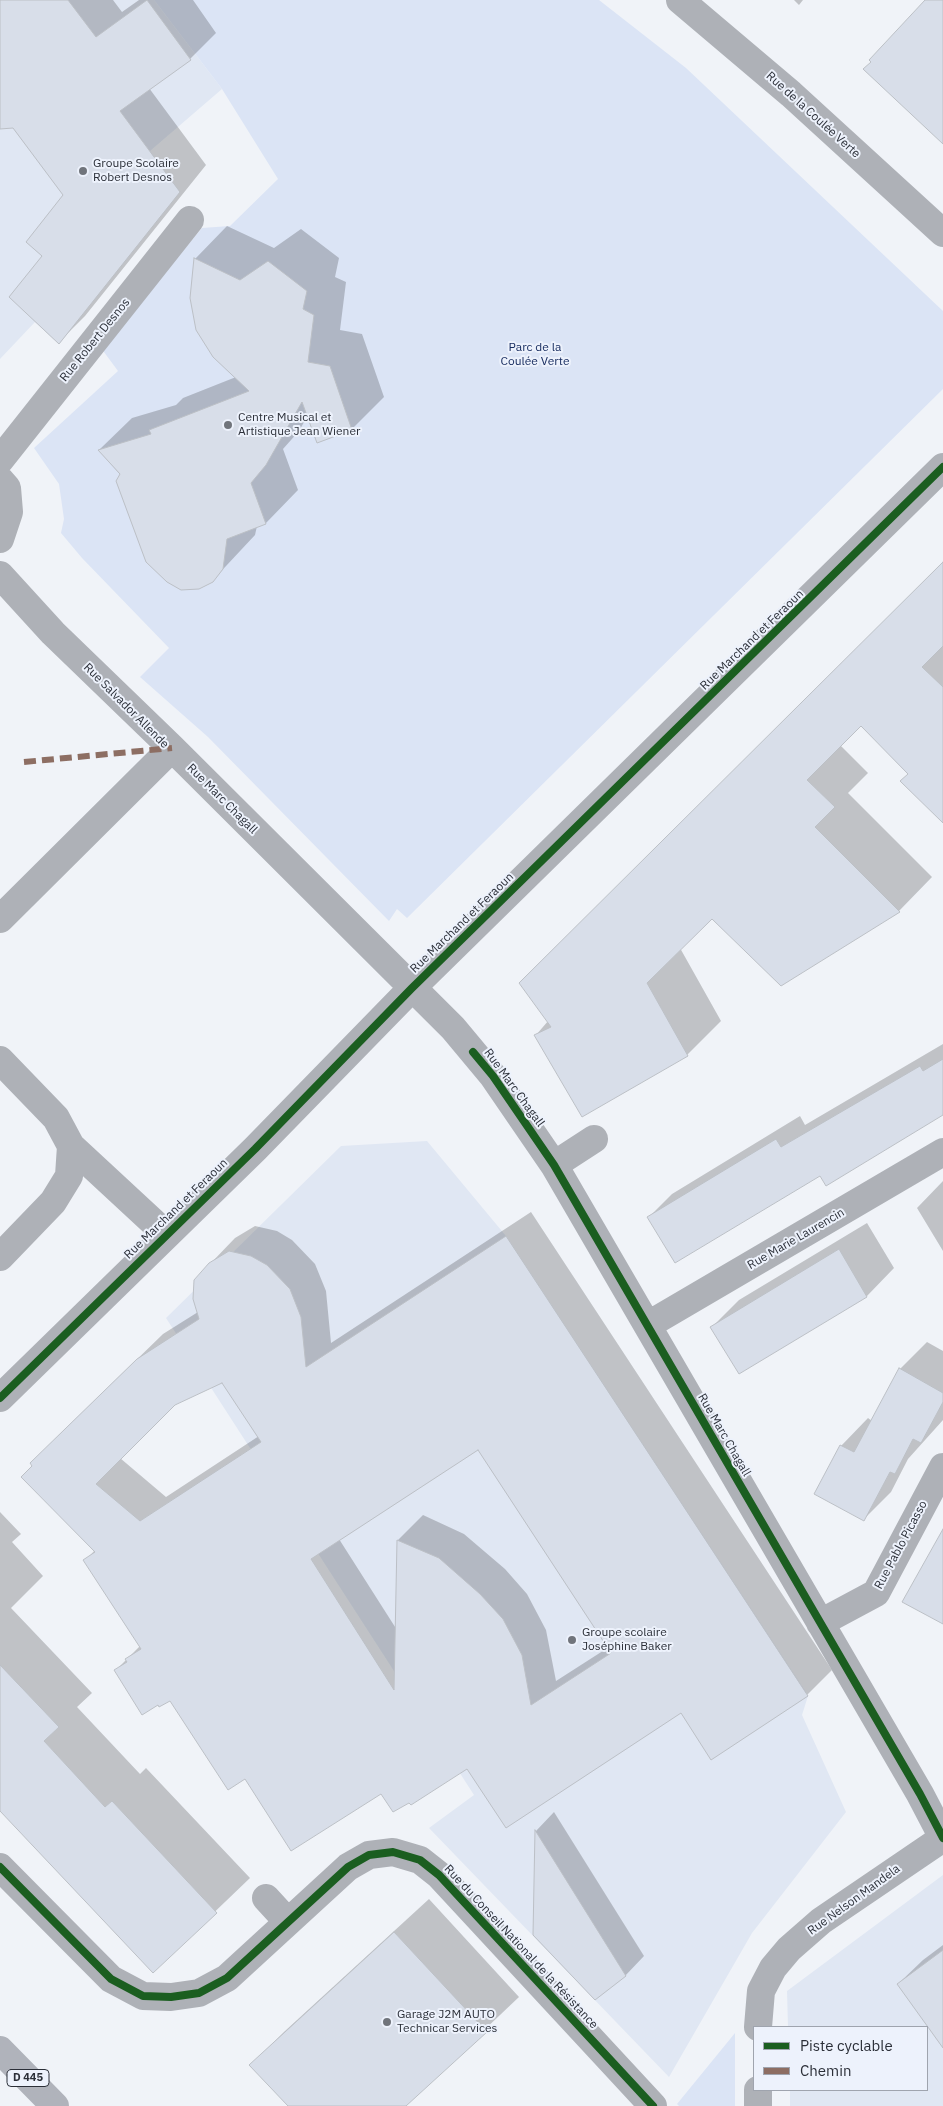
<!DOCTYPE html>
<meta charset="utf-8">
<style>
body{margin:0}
#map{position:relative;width:943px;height:2106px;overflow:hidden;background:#f0f3f8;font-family:"IBM Plex Sans",sans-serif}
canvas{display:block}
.legend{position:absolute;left:753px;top:2026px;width:175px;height:65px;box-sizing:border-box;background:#edf2fc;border:1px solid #9fa4ae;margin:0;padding:6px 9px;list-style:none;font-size:15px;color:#2b2f38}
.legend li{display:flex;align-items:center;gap:10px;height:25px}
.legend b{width:25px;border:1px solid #9fa4ae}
</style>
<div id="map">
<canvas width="943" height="2106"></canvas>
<ul class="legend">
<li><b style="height:6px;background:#1b5e20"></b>Piste cyclable</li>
<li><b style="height:6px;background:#8d6e63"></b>Chemin</li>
</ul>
</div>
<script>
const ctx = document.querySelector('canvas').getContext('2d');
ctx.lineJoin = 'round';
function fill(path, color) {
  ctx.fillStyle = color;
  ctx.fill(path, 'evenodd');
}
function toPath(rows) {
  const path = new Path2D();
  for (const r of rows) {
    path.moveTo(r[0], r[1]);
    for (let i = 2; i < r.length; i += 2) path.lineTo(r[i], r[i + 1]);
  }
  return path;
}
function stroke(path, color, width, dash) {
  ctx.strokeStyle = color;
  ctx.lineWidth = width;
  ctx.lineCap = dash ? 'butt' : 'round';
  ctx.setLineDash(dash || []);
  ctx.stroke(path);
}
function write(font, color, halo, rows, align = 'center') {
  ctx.font = font + ' "IBM Plex Sans",sans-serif';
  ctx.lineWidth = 4;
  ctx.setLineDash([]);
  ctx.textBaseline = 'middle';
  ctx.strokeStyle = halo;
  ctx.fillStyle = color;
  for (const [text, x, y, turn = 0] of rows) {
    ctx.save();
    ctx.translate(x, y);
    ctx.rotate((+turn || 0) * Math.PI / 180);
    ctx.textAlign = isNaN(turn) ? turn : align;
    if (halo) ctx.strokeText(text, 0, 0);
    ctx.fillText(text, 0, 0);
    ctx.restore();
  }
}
fill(toPath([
 [0,0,154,0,222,89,150,151,180,192,59,344,35,322,0,359],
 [427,1141,506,1236,804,1689,808,1696,802,1715,846,1812,752,1933,669,2077,429,1828,474,1795,166,1318,341,1146],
 [943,1875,943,2106,790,2106,790,2090,927,2090,927,2027,788,2027,787,1991]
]), '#e0e7f3');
fill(toPath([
 [154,0,599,0,686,68,943,311,943,389,407,918,397,909,389,921,208,737,140,677,169,648,82,558,61,533,64,519,59,484,34,448,118,371,101,348,202,228,230,226,278,179,222,89],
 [735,2033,735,2106,679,2106,677,2104]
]), '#dbe4f5');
fill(toPath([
 [0,0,113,0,122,12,139,0,193,0,216,33,190,59,149,88,206,165,85,316,59,342,44,256,65,196,13,127,0,128],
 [794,0,803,0,799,5],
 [227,226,274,248,301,229,339,258,335,277,346,282,340,330,362,334,384,397,352,429,308,415,299,431,283,449,298,490,266,523,257,526,255,535,212,581,99,450,132,418,176,405,183,398,236,377,195,259],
 [943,563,943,802,909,774,861,725,840,745,868,773,848,793,932,877,899,911,782,984,712,917,680,948,721,1021,687,1055,583,1115,536,1035],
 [943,1044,943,1114,820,1174,649,1217,672,1194,800,1116,805,1125],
 [943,1181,943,1251,917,1208],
 [531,1212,832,1670,807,1695,681,1712,467,1767,409,1801,382,1792,245,1777,170,1699,115,1671,140,1646,85,1561,95,1550,56,1438,163,1334,198,1312,210,1264,235,1238,255,1226,277,1231,292,1240,315,1264,326,1291,331,1343],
 [223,1381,259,1436,166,1497,120,1458,174,1404],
 [478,1448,609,1647,556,1681,546,1630,527,1594,505,1569,464,1534,423,1515,398,1540,397,1630,339,1539],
 [867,1223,894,1268,867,1296,740,1373,712,1327,739,1300],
 [927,1342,943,1351,943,1420,908,1459,891,1492,864,1519,841,1446,868,1418,872,1421,900,1369],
 [0,1512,21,1534,12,1542,43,1576,11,1608,92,1693,77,1707,140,1774,146,1768,250,1878,153,1971,0,1809],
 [554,1812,644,1956,625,1976,534,1935,536,1831],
 [429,1899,519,1997,404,2106,289,2106,251,2065,285,2031],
 [943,1945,943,2046,898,1984,923,1960]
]), '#0003');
const building = toPath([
 [0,0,68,0,96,37,147,0,191,60,120,111,180,192,59,344,9,297,42,256,26,242,63,195,13,128,0,129,0,0],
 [925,0,943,0,943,144,863,69,871,62,869,60,925,0],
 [194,258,240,280,268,261,307,291,303,309,314,315,308,362,330,366,352,430,317,443,302,402,266,465,251,483,266,524,227,539,223,569,213,582,199,589,181,590,167,582,146,562,116,481,120,474,98,450,151,434,149,430,249,391,213,357,196,330,190,298,194,258],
 [943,562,943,646,922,667,943,687,943,823,900,781,908,774,861,726,807,780,835,807,815,827,900,912,781,986,712,919,647,983,688,1056,582,1117,534,1035,551,1027,519,983,943,562],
 [943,1059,943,1115,826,1186,820,1176,675,1263,647,1217,776,1139,781,1147,920,1066,923,1071,943,1059],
 [506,1236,808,1696,711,1760,681,1713,506,1828,467,1769,411,1805,409,1803,393,1812,381,1794,291,1851,245,1779,228,1790,170,1701,159,1707,158,1705,142,1715,114,1670,127,1662,125,1659,141,1649,83,1560,95,1552,21,1477,32,1466,30,1463,137,1359,199,1319,193,1299,194,1280,209,1263,229,1251,251,1256,267,1265,290,1289,301,1317,306,1367,506,1236],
 [222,1383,261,1442,140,1521,96,1484,175,1405,222,1383],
 [478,1450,611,1653,531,1705,522,1655,503,1619,480,1594,439,1558,397,1540,394,1690,311,1559,478,1450],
 [839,1249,867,1297,739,1374,710,1327,839,1249],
 [899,1368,943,1393,943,1402,921,1443,913,1439,895,1474,890,1472,864,1521,814,1494,840,1445,854,1452,899,1368],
 [943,1529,943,1624,902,1602,943,1529],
 [0,1665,59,1727,44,1741,105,1807,112,1801,217,1913,153,1973,0,1811,0,1665],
 [535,1830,626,1976,595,2000,533,1935,535,1830],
 [394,1932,487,2032,406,2106,288,2106,249,2065,394,1932],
 [943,1950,943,2048,897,1984,943,1950]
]);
fill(building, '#d8dee9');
stroke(building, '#bcc0c6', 1);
stroke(toPath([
 [680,0,791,94,943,233],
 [0,460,190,220],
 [0,480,7,488,9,512,0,539],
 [0,575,53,633,172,748,453,1028,493,1076,554,1165,920,1794,943,1838],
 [0,919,172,748],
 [0,1060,56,1118,71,1146,69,1176,53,1202,0,1257],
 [71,1146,166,1234],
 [554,1165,594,1139],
 [648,1325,943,1152],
 [0,1398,255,1149,412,988,943,467],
 [820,1623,876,1593,943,1467],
 [0,1867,111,1979,143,1996,171,1997,199,1993,227,1978,348,1867,369,1855,393,1852,420,1860,439,1875,653,2106],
 [266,1898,288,1922],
 [758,2027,761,1991,773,1968,789,1949,821,1921,943,1838],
 [758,2090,758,2106]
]), '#aeb1b7', 28);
stroke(toPath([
 [0,2050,55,2106]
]), '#b0b3bb', 28);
stroke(toPath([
 [24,762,172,748]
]), '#8d6e63', 6, [12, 6]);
stroke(toPath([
 [473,1052,493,1076,554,1165,920,1794,943,1838],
 [0,1398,255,1149,412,988,943,467],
 [0,1867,111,1979,143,1996,171,1997,199,1993,227,1978,348,1867,369,1855,393,1852,420,1860,439,1875,653,2106]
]), '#1b5e20', 8);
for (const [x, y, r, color] of [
 [83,171,5,"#70747b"],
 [228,425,5,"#70747b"],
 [572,1640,5,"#70747b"],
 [387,2022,5,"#70747b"]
]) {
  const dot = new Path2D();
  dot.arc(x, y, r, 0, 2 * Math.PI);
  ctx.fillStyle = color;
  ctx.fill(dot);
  stroke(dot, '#edf2fc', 2);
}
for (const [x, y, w] of [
 [28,2078,42]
]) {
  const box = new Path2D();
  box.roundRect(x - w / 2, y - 8.5, w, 17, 4);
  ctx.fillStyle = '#edf2fc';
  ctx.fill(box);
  stroke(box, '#2b2f38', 1);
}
write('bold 11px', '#2b2f38', null, [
 ["D 445",28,2078]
]);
write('12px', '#2b2f38', '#edf2fc', [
 ["Rue de la Coulée Verte",813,115,42],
 ["Rue Robert Desnos",95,340,-51],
 ["Rue Marchand et Feraoun",752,640,-44],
 ["Rue Salvador Allende",126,706,45],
 ["Rue Marc Chagall",222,799,45],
 ["Rue Marchand et Feraoun",462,923,-44],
 ["Rue Marc Chagall",514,1088,54],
 ["Rue Marchand et Feraoun",176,1209,-44],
 ["Rue Marie Laurencin",796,1239,-30],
 ["Rue Marc Chagall",724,1435,60],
 ["Rue Pablo Picasso",901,1545,-62],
 ["Rue Nelson Mandela",854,1900,-36],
 ["Rue du Conseil National de la Résistance",521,1947,47]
]);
write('12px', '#2b2f38', '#edf2fc', [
 ["Groupe Scolaire",93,164],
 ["Robert Desnos",93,178],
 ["Centre Musical et",238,418],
 ["Artistique Jean Wiener",238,432],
 ["Groupe scolaire",582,1633],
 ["Joséphine Baker",582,1647],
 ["Garage J2M AUTO",397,2015],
 ["Technicar Services",397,2029]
], 'left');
write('12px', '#182d60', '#edf2fc', [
 ["Parc de la",535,348],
 ["Coulée Verte",535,362]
]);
</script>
